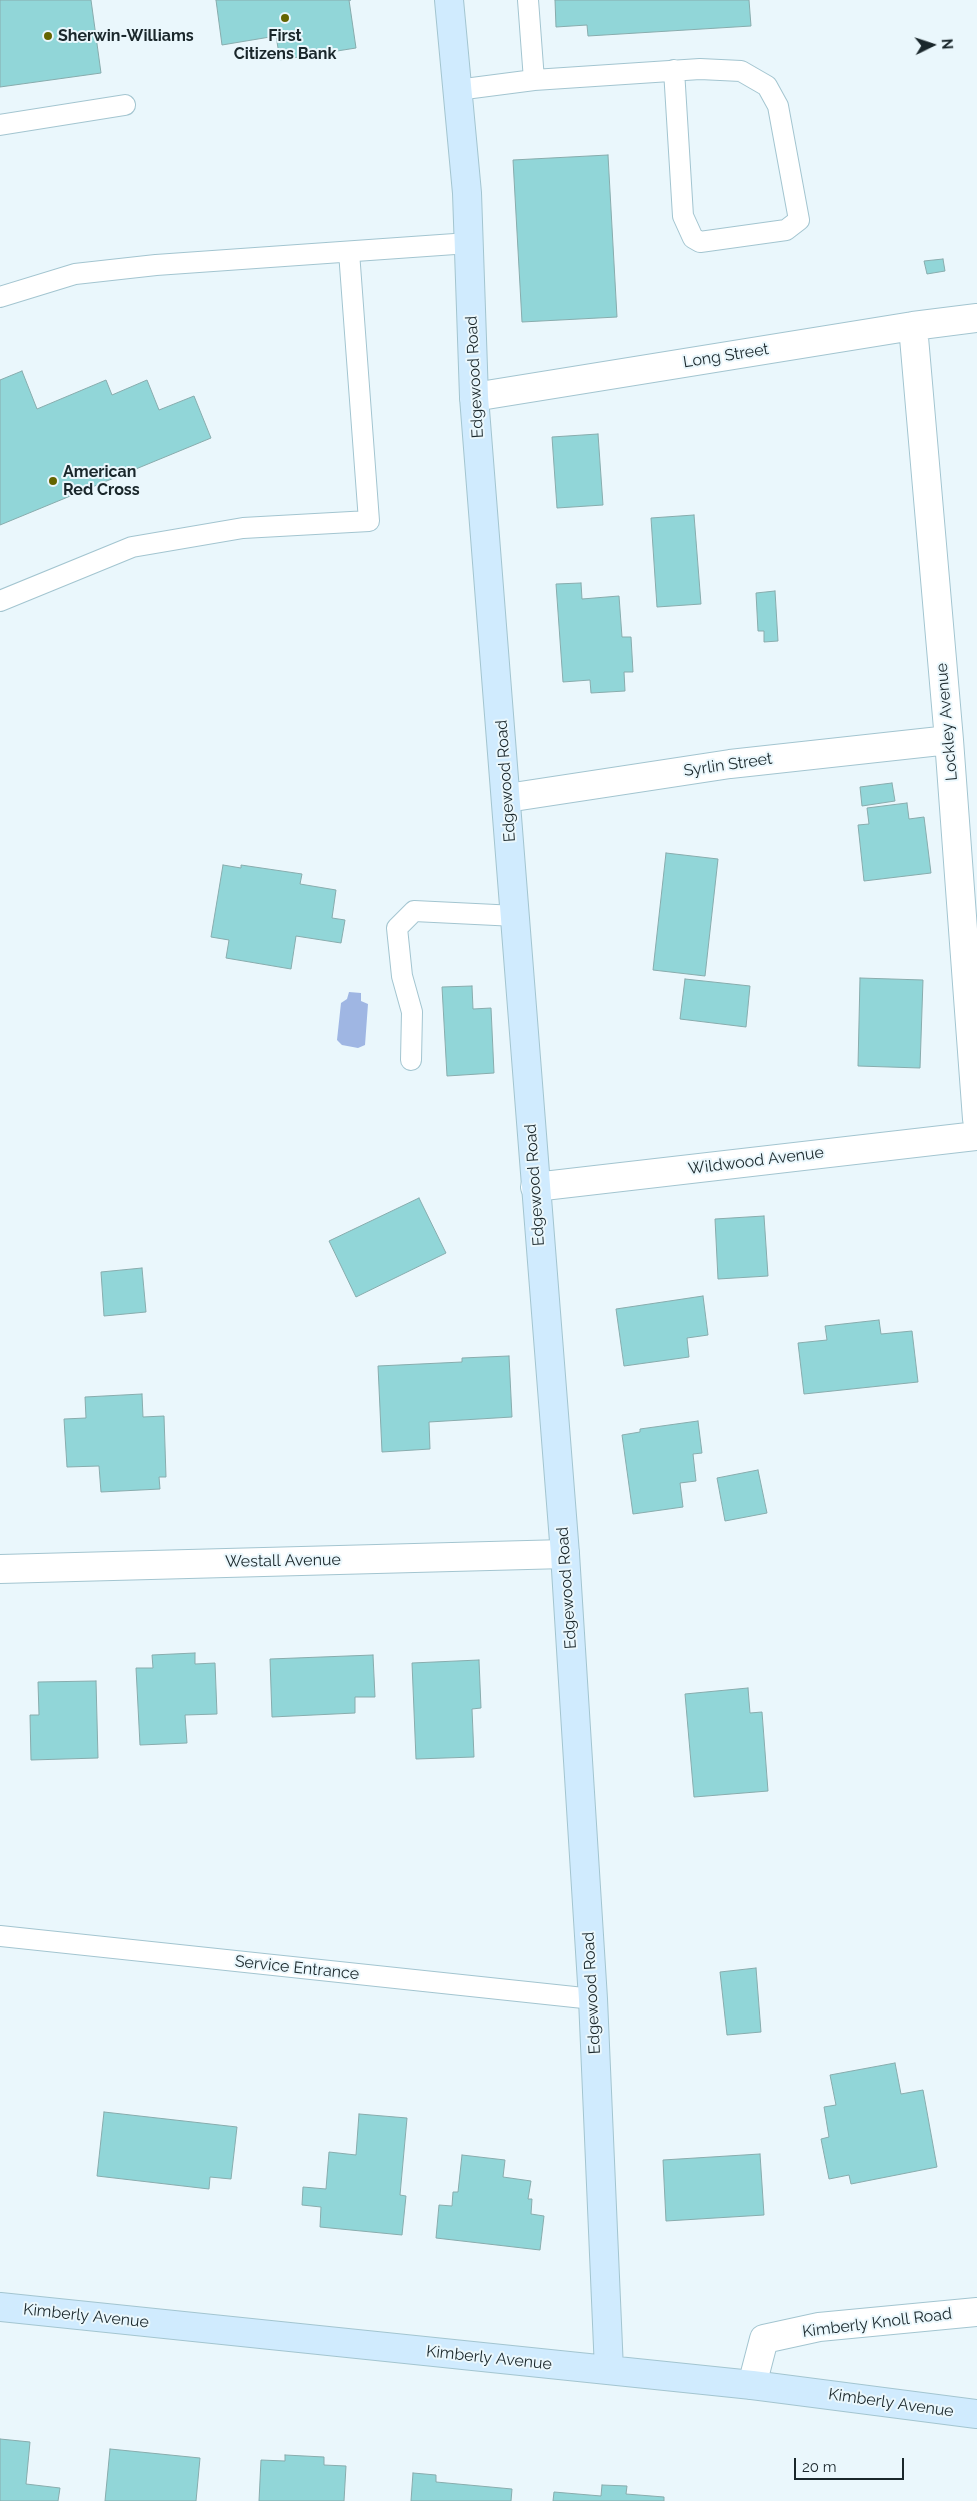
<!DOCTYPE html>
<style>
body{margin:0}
#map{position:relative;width:977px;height:2501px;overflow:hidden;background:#eaf7fc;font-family:Raleway,sans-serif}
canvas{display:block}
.north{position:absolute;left:907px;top:20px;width:50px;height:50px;-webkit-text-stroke:4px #eaf7fc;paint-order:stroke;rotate:86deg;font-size:14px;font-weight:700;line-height:20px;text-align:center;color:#1a272b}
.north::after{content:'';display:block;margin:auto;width:18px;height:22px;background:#1a272b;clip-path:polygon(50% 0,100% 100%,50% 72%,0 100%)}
.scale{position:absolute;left:794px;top:2458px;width:110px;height:22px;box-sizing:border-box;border:2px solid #1a272b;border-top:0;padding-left:6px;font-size:15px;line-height:18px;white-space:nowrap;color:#1a272b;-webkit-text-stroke:4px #eaf7fc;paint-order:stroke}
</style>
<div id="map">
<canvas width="977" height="2501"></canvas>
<div class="north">N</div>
<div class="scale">20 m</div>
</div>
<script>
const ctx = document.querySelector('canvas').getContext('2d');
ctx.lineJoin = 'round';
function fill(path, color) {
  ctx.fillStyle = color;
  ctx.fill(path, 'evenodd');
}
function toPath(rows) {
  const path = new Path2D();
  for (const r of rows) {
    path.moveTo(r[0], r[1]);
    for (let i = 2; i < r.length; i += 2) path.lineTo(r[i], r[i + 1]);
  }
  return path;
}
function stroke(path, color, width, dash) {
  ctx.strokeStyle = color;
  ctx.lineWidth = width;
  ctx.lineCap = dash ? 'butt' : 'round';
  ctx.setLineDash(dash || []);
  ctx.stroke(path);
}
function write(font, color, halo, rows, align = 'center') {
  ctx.font = font + ' Raleway,sans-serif';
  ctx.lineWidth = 4;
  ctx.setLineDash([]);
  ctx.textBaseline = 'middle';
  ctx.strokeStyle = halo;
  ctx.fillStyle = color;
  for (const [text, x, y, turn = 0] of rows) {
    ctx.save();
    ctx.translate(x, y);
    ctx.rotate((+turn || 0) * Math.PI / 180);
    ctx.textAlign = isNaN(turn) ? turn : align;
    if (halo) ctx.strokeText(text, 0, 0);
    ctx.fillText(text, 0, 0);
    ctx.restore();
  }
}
fill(toPath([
 [349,992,361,993,361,1001,368,1004,365,1045,358,1048,342,1045,337,1040,341,1003,347,999]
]), '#9fb6e3');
const building = toPath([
 [0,0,91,0,101,73,0,87,0,0],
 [216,0,351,0,349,0,356,48,280,60,276,36,222,45,216,0],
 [555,0,749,0,751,26,588,36,587,25,556,27,555,0],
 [608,155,617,317,522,322,513,160,608,155],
 [943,259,945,271,927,274,924,261,943,259],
 [22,371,37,409,106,380,112,395,147,380,159,410,194,396,211,438,0,525,0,380,22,371],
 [598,434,603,505,557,508,552,437,598,434],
 [694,515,701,604,657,607,651,518,694,515],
 [581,583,582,599,619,596,622,637,631,637,633,672,624,672,625,691,591,693,590,680,563,682,556,584,581,583],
 [775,591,778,641,764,642,764,631,758,631,756,593,775,591],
 [892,783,895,801,862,806,860,787,892,783],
 [907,803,909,819,924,817,931,873,864,881,858,825,869,824,867,808,907,803],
 [666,853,718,859,705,976,653,970,666,853],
 [223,865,241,868,241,865,302,874,300,884,336,890,332,918,345,920,341,943,296,936,291,969,226,958,229,940,211,937,223,865],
 [860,978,923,980,920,1068,858,1066,860,978],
 [685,979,750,986,746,1027,680,1019,685,979],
 [472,986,473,1009,491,1008,494,1073,447,1076,442,987,472,986],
 [419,1198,446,1253,356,1297,329,1241,419,1198],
 [764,1216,768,1276,718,1279,715,1219,764,1216],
 [142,1268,146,1312,104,1316,101,1272,142,1268],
 [703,1296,708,1335,687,1338,689,1357,624,1366,616,1309,703,1296],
 [879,1320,881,1334,912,1331,918,1382,804,1394,798,1343,827,1340,825,1326,879,1320],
 [509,1356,512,1417,429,1422,430,1449,382,1452,378,1366,462,1362,462,1358,509,1356],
 [142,1394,143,1417,164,1416,166,1477,159,1477,160,1489,101,1492,99,1466,67,1467,64,1419,86,1418,85,1397,142,1394],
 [698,1421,702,1453,693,1454,696,1481,680,1483,683,1507,633,1514,622,1435,640,1432,640,1429,698,1421],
 [758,1470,767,1513,725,1521,717,1478,758,1470],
 [195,1653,195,1664,215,1663,217,1714,185,1715,187,1743,140,1745,136,1668,153,1668,152,1655,195,1653],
 [373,1655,375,1697,355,1697,355,1713,272,1717,270,1659,373,1655],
 [479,1660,481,1708,472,1709,474,1757,416,1759,412,1663,479,1660],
 [96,1681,98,1758,31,1760,30,1715,39,1715,38,1682,96,1681],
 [748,1688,750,1713,762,1712,768,1791,694,1797,685,1694,748,1688],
 [756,1968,761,2032,727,2035,720,1972,756,1968],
 [895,2063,901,2094,923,2090,937,2167,851,2184,849,2175,829,2179,821,2139,829,2137,824,2107,836,2105,830,2075,895,2063],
 [104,2112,237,2127,231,2179,210,2177,209,2189,97,2176,104,2112],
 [359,2114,407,2118,400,2195,406,2196,402,2235,320,2227,321,2207,302,2205,303,2187,326,2189,329,2152,356,2155,359,2114],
 [760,2154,764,2215,666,2221,663,2160,760,2154],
 [462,2155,505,2160,503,2177,531,2181,528,2199,532,2199,531,2214,544,2216,540,2250,436,2238,439,2205,452,2206,453,2192,458,2192,462,2155],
 [0,2439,30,2442,26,2484,60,2488,58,2501,0,2501,0,2439],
 [110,2449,200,2458,196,2501,105,2501,110,2449],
 [285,2455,324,2457,324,2465,346,2466,344,2501,259,2501,261,2460,285,2461,285,2455],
 [413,2473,436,2475,436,2482,512,2489,511,2501,411,2501,413,2473],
 [602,2485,627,2486,626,2494,664,2497,664,2501,553,2501,554,2492,601,2496,602,2485]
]);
fill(building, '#91d6d8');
stroke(building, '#88acad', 1);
const lane = toPath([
 [528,0,534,80],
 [457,90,534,80,700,69,741,71,767,86,778,106,799,220,786,230,700,242,693,238,683,216,674,70],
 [0,125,125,105],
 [0,297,75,274,156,265,469,243],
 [0,601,132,547,243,528,369,521,349,252],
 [411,1060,412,1012,402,976,397,928,414,911,516,916],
 [0,1936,593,1999]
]);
const street = toPath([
 [913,326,949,740,977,1119],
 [474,397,913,326,977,318],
 [507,798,730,764,949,740],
 [535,1187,977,1136],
 [0,1569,565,1554],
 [752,2385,764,2339,819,2327,977,2312]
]);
const secondary = toPath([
 [449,0,467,193,474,397,565,1554,593,1999,609,2370],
 [0,2307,752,2385,977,2414]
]);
stroke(lane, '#a3c5d0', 22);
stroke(street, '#a3c5d0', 30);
stroke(secondary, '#a3c5d0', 30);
stroke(lane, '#fff', 20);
stroke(street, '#fff', 28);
stroke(secondary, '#d0ebfe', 28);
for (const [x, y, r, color] of [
 [285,18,5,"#646500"],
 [48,36,5,"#646500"],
 [53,481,5,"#646500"]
]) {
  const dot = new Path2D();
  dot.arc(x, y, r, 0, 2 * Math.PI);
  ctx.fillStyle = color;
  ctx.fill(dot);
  stroke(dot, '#eaf7fc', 2);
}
write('bold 16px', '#1a272b', '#eaf7fc', [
 ["Sherwin-Williams",58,36],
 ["First",285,36,"center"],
 ["Citizens Bank",285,54,"center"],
 ["American",63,472],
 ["Red Cross",63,490]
], 'left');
write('16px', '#1a272b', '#eaf7fc', [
 ["Long Street",726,356,-9],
 ["Edgewood Road",475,377,-93],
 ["Lockley Avenue",947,722,-95],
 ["Syrlin Street",728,765,-8],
 ["Edgewood Road",506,781,-94],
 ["Wildwood Avenue",756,1161,-7],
 ["Edgewood Road",535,1185,-94],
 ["Westall Avenue",283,1561,-1],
 ["Edgewood Road",567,1588,-94],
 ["Service Entrance",297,1968,6],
 ["Edgewood Road",592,1993,-93],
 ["Kimberly Avenue",86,2316,6],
 ["Kimberly Knoll Road",877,2323,-7],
 ["Kimberly Avenue",489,2358,6],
 ["Kimberly Avenue",891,2403,8]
]);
</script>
